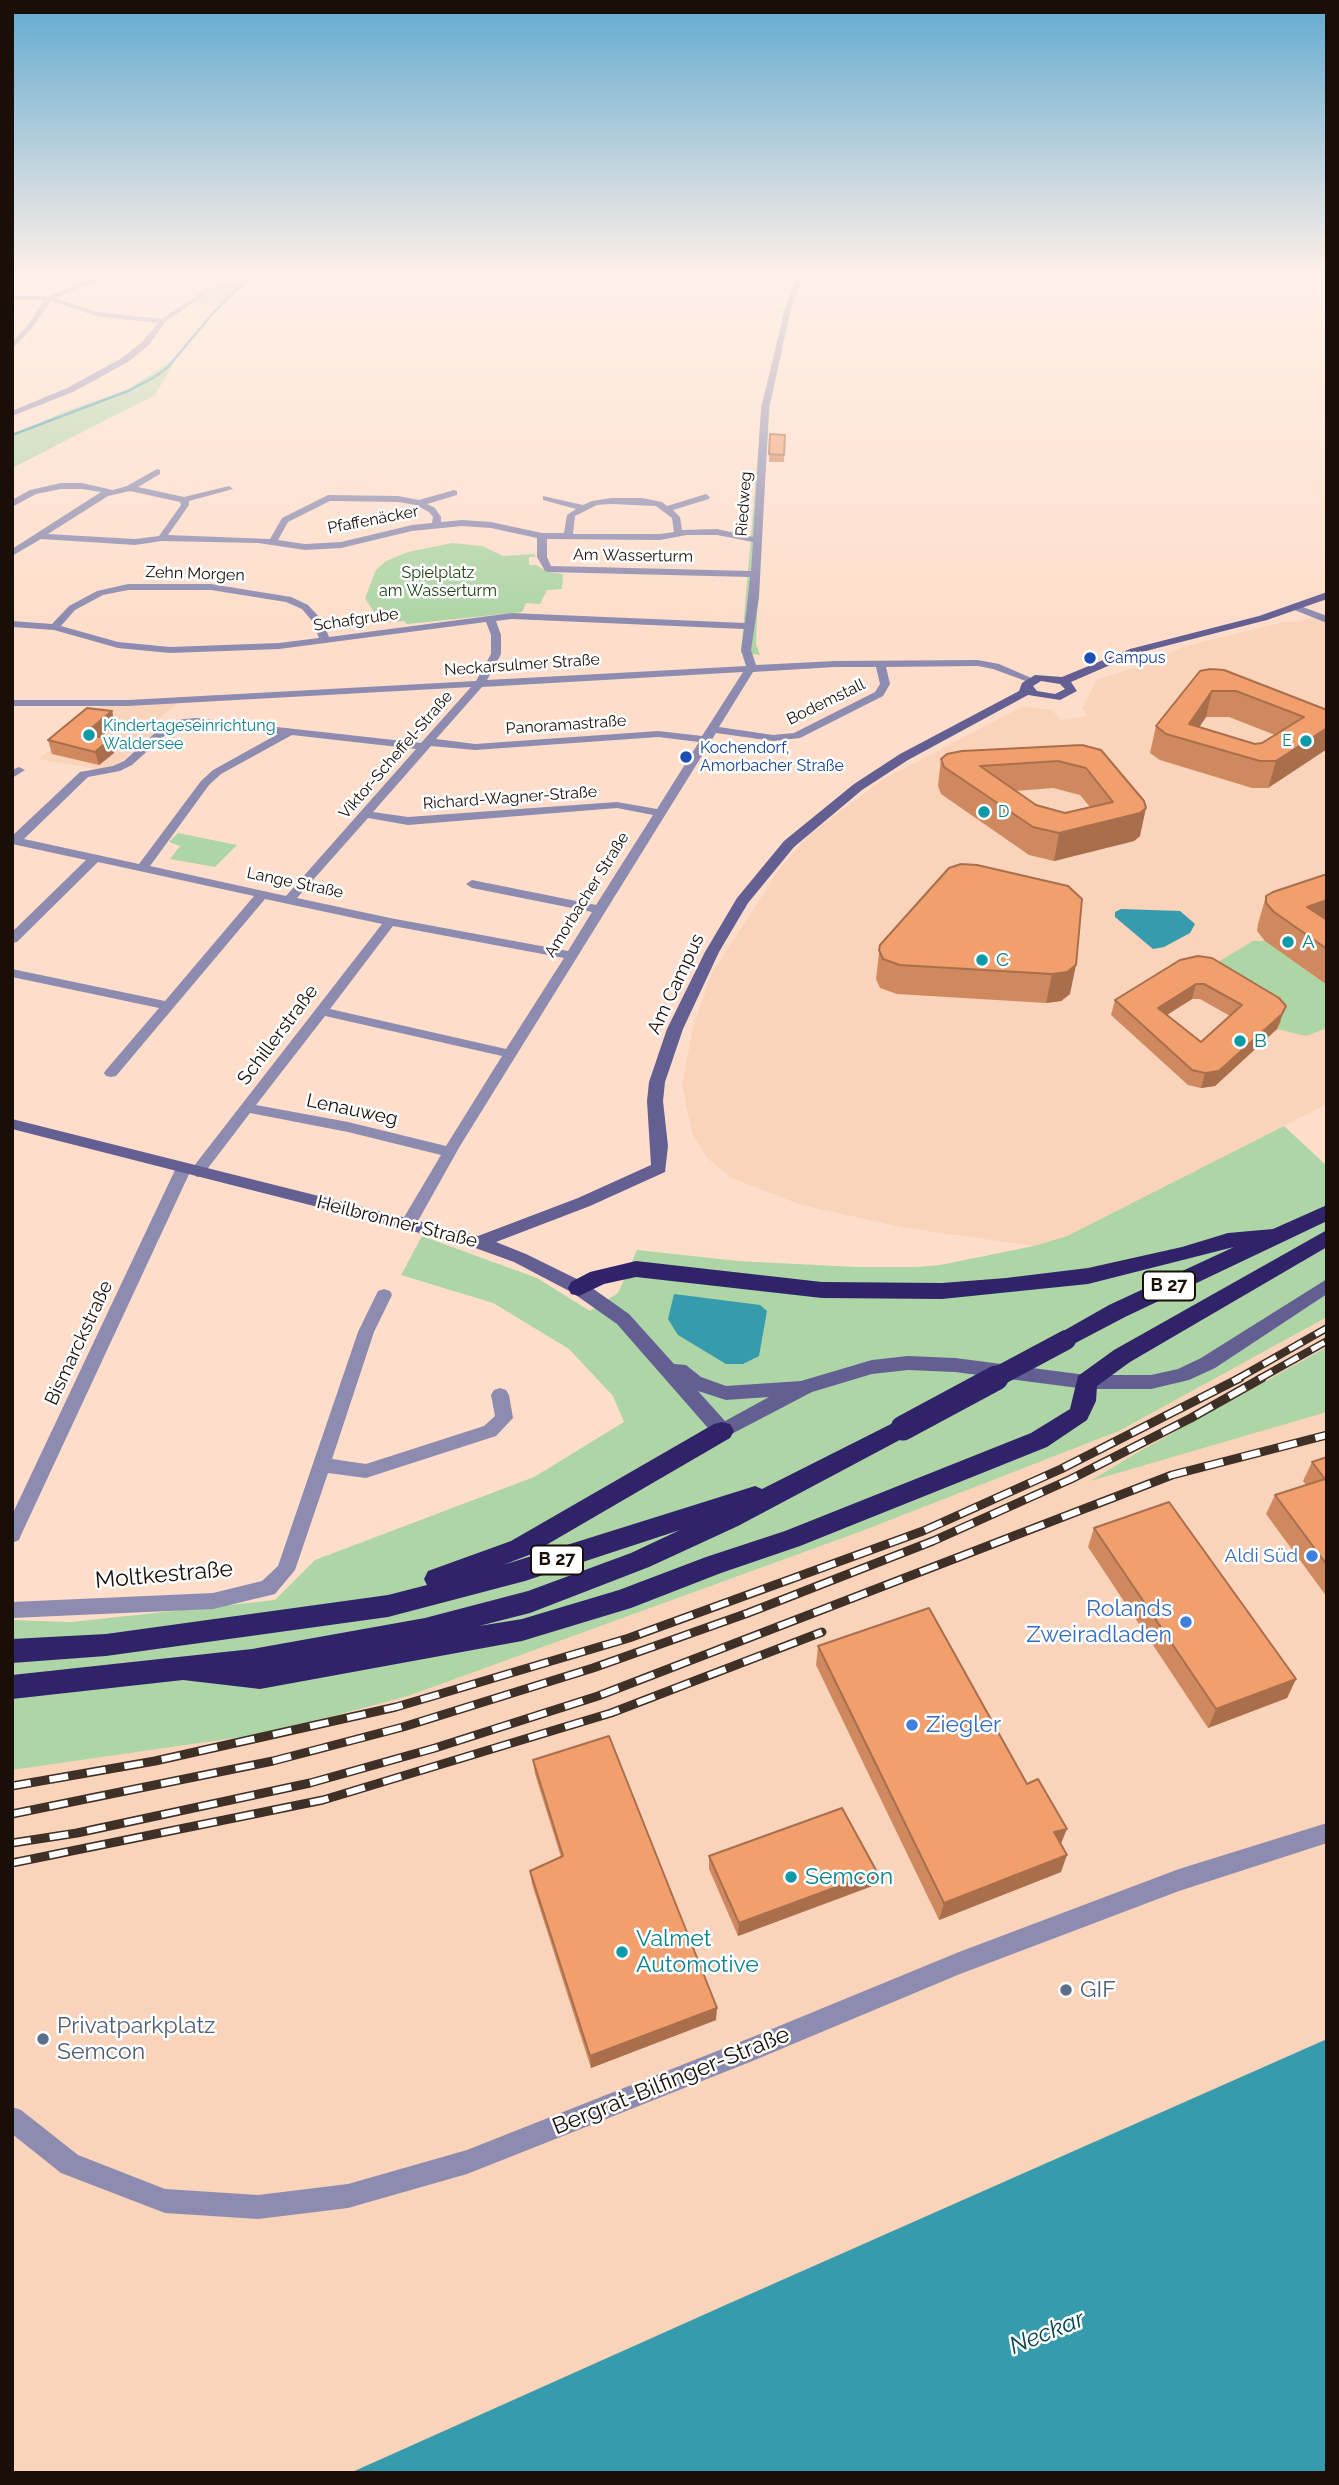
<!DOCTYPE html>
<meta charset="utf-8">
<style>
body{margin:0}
#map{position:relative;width:1339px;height:2485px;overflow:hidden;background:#fedecb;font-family:Raleway,sans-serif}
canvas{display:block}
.frame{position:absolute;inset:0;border:14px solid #190e08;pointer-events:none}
</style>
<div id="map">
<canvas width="1339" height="2485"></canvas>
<div class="frame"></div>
</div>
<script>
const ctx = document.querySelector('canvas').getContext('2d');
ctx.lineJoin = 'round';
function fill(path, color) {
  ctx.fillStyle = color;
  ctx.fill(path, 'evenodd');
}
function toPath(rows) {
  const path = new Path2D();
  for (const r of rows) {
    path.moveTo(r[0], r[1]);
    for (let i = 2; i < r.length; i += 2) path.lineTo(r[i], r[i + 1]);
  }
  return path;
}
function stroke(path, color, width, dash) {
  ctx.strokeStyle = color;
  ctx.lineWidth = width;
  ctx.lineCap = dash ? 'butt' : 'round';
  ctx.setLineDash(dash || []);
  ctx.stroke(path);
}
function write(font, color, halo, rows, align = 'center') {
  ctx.font = font + ' Raleway,sans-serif';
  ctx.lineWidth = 5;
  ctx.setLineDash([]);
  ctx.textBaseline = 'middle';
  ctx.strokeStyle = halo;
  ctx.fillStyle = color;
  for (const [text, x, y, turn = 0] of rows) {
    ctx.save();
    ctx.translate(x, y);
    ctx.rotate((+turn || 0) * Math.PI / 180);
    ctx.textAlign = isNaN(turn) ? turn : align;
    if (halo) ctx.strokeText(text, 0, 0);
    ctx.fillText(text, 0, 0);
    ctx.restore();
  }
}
fill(toPath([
 [1327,613,1327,1104,1067,1236,1034,1246,905,1228,801,1205,732,1178,708,1159,693,1136,682,1086,693,1027,712,973,780,868,808,836,882,780,1023,706,1052,710,1061,720,1088,716,1082,709,1096,680,1153,662,1182,647,1283,622,1299,622],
 [180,701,156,722,164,724,112,769,101,770,39,759,104,704],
 [1327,1317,1327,1347,1093,1479,1327,1412,1327,2039,350,2473,12,2473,12,1770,269,1733,408,1696,862,1531,1119,1431]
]), '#fad3bb');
fill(toPath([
 [219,283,242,283,223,305,187,303],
 [776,310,790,310,770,406,759,563,756,644,760,655,741,653,762,405,784,313],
 [168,363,174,363,155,395,12,468,12,436,61,413,127,390],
 [452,543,482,546,503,556,534,554,536,557,529,557,529,565,536,565,548,572,563,574,562,589,547,590,540,604,526,603,522,612,407,624,404,621,381,623,365,598,376,570,386,561,408,552],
 [178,833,237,845,215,867,170,859,180,846,169,842],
 [1253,941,1265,941,1327,985,1327,1028,1306,1036,1277,1029,1211,966],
 [1284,1126,1327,1166,1327,1317,1119,1431,862,1531,408,1696,269,1733,12,1770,12,1620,71,1622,275,1600,315,1560,534,1477,624,1422,613,1396,569,1349,493,1303,401,1275,422,1236,537,1278,590,1311,618,1293,637,1250,738,1261,856,1267,916,1267,940,1265,1034,1246,1067,1236],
 [1327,1347,1327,1412,1090,1481,1135,1454]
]), '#aed5a5');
fill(toPath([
 [1121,909,1180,911,1195,924,1190,933,1164,947,1153,949,1115,917,1115,912],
 [674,1294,760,1305,767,1311,759,1356,743,1364,726,1364,678,1335,668,1319],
 [1327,2039,1327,2473,350,2473,730,2303]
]), '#369bac');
stroke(toPath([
 [12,435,128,391,153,378,167,368,213,313,254,273]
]), '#369bac', 2.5);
fill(toPath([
 [106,273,116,273,55,298,97,312,162,319,208,288,213,289,165,322,149,345,128,362,73,392,12,416,12,411,67,388,122,358,143,341,158,323,96,316,51,301,33,327,12,349,12,342,28,325,44,300,12,300,12,296,48,296,106,273],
 [798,273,804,273,791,309,769,408,759,597,751,650,756,665,835,661,978,660,999,664,1036,680,1031,683,993,669,978,666,886,667,890,684,883,696,800,738,773,741,716,733,460,1146,414,1228,402,1228,400,1224,441,1155,348,1132,250,1113,202,1176,197,1177,190,1172,21,1535,19,1540,12,1543,12,1515,176,1168,184,1163,189,1164,190,1171,382,924,265,899,116,1076,111,1077,106,1076,104,1073,106,1070,159,1008,12,977,12,969,165,1001,254,896,98,862,17,942,12,943,12,932,86,860,12,844,12,836,80,772,113,766,124,761,166,723,175,720,196,718,421,743,471,687,128,706,12,706,12,700,128,700,476,681,491,654,491,635,486,622,279,649,170,653,118,648,54,630,12,627,12,621,52,624,69,606,97,591,128,584,211,584,291,597,308,605,322,620,329,637,512,613,745,623,750,577,548,572,545,571,537,557,537,538,491,528,462,526,412,531,341,548,305,550,258,543,162,541,135,545,41,539,12,556,12,549,101,492,82,489,61,489,36,494,12,507,12,500,30,490,61,483,82,483,113,490,127,486,157,469,160,470,160,474,138,487,184,497,229,486,233,489,189,501,189,505,168,535,270,539,282,518,328,495,398,496,419,500,454,490,457,491,457,495,427,504,435,508,441,517,441,522,462,520,491,522,542,533,564,533,567,515,576,509,543,500,543,496,583,505,592,501,611,498,642,498,662,502,667,506,706,494,710,497,709,499,673,510,680,517,682,530,717,529,753,537,761,408,785,309,798,273],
 [130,491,180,502,181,505,159,536,135,539,48,534,108,496,130,491],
 [330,501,398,502,416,505,429,512,433,517,432,523,412,525,341,542,305,544,278,540,288,522,330,501],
 [611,504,656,506,672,518,674,532,660,534,573,534,575,516,597,505,611,504],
 [687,535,717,535,753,542,751,571,551,566,547,557,547,539,660,540,687,535],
 [128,590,211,590,286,602,302,609,312,621,319,638,279,643,170,647,118,642,61,626,75,610,103,595,128,590],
 [512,619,744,629,741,650,746,666,487,680,501,654,501,635,496,621,512,619],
 [835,667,876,667,880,684,875,692,794,733,773,735,719,727,753,672,835,667],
 [743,672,702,736,658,731,475,744,436,739,482,687,743,672],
 [196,724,278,734,213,770,201,781,139,864,24,839,88,777,120,771,132,765,174,727,196,724],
 [292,735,416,749,286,896,150,866,209,785,221,774,292,735],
 [658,737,699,742,657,809,617,802,408,817,373,812,431,746,475,750,658,737],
 [617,808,653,815,596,905,472,880,466,884,472,888,592,912,568,951,390,918,297,898,368,818,408,825,617,808],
 [393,926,564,958,506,1049,330,1009,393,926],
 [325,1016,502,1056,446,1146,348,1122,256,1105,325,1016],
 [1295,604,1327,616,1327,623,1292,609,1292,605,1295,604],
 [19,767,25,770,12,778,12,770,19,767],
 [384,1289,390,1291,392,1295,374,1332,332,1459,366,1464,484,1426,495,1416,491,1395,494,1390,500,1388,506,1390,509,1395,513,1418,496,1436,366,1478,328,1473,295,1570,275,1594,213,1609,12,1618,12,1602,213,1593,262,1581,278,1566,358,1332,378,1291,384,1289],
 [1327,1823,1327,1843,1179,1891,960,1974,750,2062,467,2174,348,2208,258,2219,165,2213,61,2173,12,2134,12,2107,21,2110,78,2155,165,2189,258,2195,348,2184,467,2150,750,2038,959,1952,1179,1869,1327,1823]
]), '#8d8baf');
fill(toPath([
 [1327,592,1327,599,1267,620,1138,653,1071,682,1077,691,1060,700,1028,695,908,760,862,790,794,847,748,903,719,952,683,1029,665,1082,663,1101,668,1146,665,1172,590,1206,496,1242,526,1254,585,1283,629,1314,674,1364,686,1365,701,1377,726,1386,801,1381,872,1360,908,1356,955,1358,1086,1375,1151,1375,1178,1369,1201,1358,1327,1279,1327,1294,1215,1368,1189,1380,1151,1389,1086,1389,955,1372,908,1370,872,1374,812,1392,722,1439,715,1436,617,1324,573,1293,514,1262,467,1245,12,1129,12,1119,478,1236,578,1198,651,1165,647,1101,649,1082,667,1029,705,952,737,898,784,841,854,784,900,754,1019,691,1022,683,1035,675,1062,677,1130,649,1259,616,1327,592],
 [1041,681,1060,684,1065,689,1055,694,1037,691,1033,686,1041,681],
 [698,1391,726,1400,769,1397,725,1421,698,1391]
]), '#645f93');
fill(toPath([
 [1327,1205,1327,1221,1125,1317,1066,1348,1058,1346,1055,1340,1058,1334,1109,1305,1234,1247,1088,1284,942,1299,822,1298,636,1277,604,1284,579,1296,571,1294,568,1288,571,1282,590,1272,636,1261,822,1282,942,1283,1006,1278,1088,1268,1182,1247,1228,1233,1273,1229,1327,1205],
 [1327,1230,1327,1247,1130,1362,1097,1386,1096,1401,1087,1420,1047,1447,800,1546,721,1573,631,1608,522,1641,260,1689,183,1680,12,1699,12,1675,252,1649,425,1618,528,1591,631,1553,680,1530,525,1581,388,1617,106,1656,12,1663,12,1639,106,1634,388,1595,427,1585,424,1579,428,1571,511,1541,714,1424,722,1422,730,1424,734,1431,730,1438,529,1555,503,1565,755,1486,762,1489,895,1422,903,1419,911,1422,915,1428,911,1434,738,1526,649,1567,530,1613,479,1626,522,1619,619,1590,706,1557,785,1531,1031,1433,1070,1409,1078,1376,1114,1350,1327,1230]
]), '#31236a');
const railFar1 = toPath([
 [1237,1379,1327,1328],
 [1259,1379,1327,1341]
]);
const rail = toPath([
 [12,1786,155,1761,396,1707,629,1638,923,1531,1061,1469,1240,1378],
 [12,1814,273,1761,403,1727,593,1668,748,1613,933,1541,1071,1479,1191,1418,1262,1378],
 [12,1843,77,1833,310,1783,435,1748,598,1696,1172,1475,1327,1435],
 [12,1863,323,1800,611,1713,822,1632]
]);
stroke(railFar1, '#3e2f27', 8);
stroke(rail, '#3e2f27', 9);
stroke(railFar1, '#fff', 5, [15]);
stroke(rail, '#fff', 6, [19]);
stroke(toPath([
 [993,1379,1066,1340]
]), '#31236a', 20);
stroke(toPath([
 [903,1428,996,1378]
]), '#31236a', 25);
fill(toPath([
 [770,434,785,435,784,462,769,462],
 [1200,671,1327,710,1327,749,1268,788,1252,788,1160,760,1150,753,1156,726],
 [1206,717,1229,717,1275,735,1262,743,1255,744,1199,727],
 [112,711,115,725,101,737,114,753,99,765,52,754,48,740],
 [1082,745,1140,836,1134,841,1054,861,1029,855,941,794,938,786,941,759],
 [1053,788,1080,795,1090,807,1065,813,1036,805,1015,791],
 [949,868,1070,994,1061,1001,1046,1003,897,994,880,988,876,979,880,945],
 [1327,874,1327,985,1265,941,1257,931,1258,924,1266,896],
 [1198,956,1281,1021,1277,1029,1215,1086,1201,1088,1188,1085,1111,1015,1115,1000],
 [1192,999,1200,999,1230,1016,1201,1042,1167,1015],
 [1327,1457,1327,1597,1266,1514,1275,1495,1306,1485,1303,1481,1312,1462],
 [1094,1528,1296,1679,1287,1698,1208,1728,1088,1547],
 [818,1646,1061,1844,1061,1872,939,1920,816,1665],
 [533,1760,716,2020,591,2068,532,1884,530,1871,561,1857,535,1774],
 [709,1856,875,1885,738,1936,709,1869]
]), '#d0895f');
fill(toPath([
 [1212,691,1206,717,1190,741,1189,724],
 [112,711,115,725,88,748,84,734],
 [1327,728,1327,749,1268,788,1276,761],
 [110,739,114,753,99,765,95,752],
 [1146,808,1140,836,1134,841,1054,861,1059,833],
 [1327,900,1327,924,1307,907],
 [1076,965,1070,994,1061,1001,1046,1003,1052,974],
 [1196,984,1192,999,1154,1023,1158,1008],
 [1286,1006,1277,1029,1215,1086,1201,1088,1205,1073],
 [1296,1679,1287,1698,1208,1728,1216,1709],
 [1067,1829,1060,1846,1054,1832],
 [1067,1855,1061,1872,939,1920,944,1903],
 [877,1872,875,1885,738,1936,739,1923],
 [717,2008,716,2020,591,2068,590,2056]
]), '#a96f4d');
const building = toPath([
 [770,434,785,435,784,455,769,454,770,434],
 [1210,669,1224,670,1327,710,1327,728,1276,761,1260,761,1166,734,1156,726,1200,671,1210,669],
 [1212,691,1236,691,1304,717,1262,743,1255,744,1189,724,1212,691],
 [87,708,112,711,84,734,110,739,95,752,48,740,87,708],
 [1082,745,1101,750,1144,801,1146,808,1140,813,1059,833,1033,827,944,767,941,759,947,754,962,751,1082,745],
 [1058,761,1086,768,1113,802,1065,813,1036,805,980,766,1058,761],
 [961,864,977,865,1068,886,1082,899,1076,965,1067,972,1052,974,900,965,883,959,879,950,880,945,949,868,961,864],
 [1327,874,1327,900,1307,907,1327,920,1327,949,1274,912,1266,903,1266,896,1273,892,1327,874],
 [1198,956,1212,958,1279,998,1286,1006,1282,1014,1219,1071,1205,1073,1192,1070,1115,1000,1180,960,1198,956],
 [1196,984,1204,984,1242,1005,1201,1042,1158,1008,1196,984],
 [1327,1457,1327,1565,1275,1495,1325,1479,1312,1462,1327,1457],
 [1169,1502,1296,1679,1216,1709,1094,1528,1169,1502],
 [929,1608,1027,1784,1038,1779,1067,1829,1054,1832,1067,1855,944,1903,818,1646,929,1608],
 [609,1736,717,2008,590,2056,530,1871,563,1856,533,1760,609,1736],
 [842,1808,877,1872,739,1923,709,1856,842,1808]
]);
fill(building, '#f29f6e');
stroke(building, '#a96f4d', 2);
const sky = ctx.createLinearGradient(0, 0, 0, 621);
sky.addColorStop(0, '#61aad0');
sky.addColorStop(0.44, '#fff0e8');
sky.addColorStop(1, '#fff0e800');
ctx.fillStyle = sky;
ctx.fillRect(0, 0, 1339, 621);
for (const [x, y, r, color] of [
 [1090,658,7,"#1a4fb4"],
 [89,735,7,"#0f9aa8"],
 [1306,741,7,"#0f9aa8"],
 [686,757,7,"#1a4fb4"],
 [984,812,7,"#0f9aa8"],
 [1288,942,7,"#0f9aa8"],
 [982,960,7,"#0f9aa8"],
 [1240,1041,7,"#0f9aa8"],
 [1312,1556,7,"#3f7fe0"],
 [1186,1622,7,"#3f7fe0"],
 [912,1725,7,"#3f7fe0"],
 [791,1877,7,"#0f9aa8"],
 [622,1952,7,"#0f9aa8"],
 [1066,1990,7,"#5c6f8a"],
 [43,2039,7,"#5c6f8a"]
]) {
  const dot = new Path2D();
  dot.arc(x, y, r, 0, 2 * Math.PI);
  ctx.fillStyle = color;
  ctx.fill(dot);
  stroke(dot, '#fff', 2.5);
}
write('16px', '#190e08', '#fff', [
 ["Riedweg",744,504,-86],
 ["Pfaffenäcker",373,520,-11],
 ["Am Wasserturm",633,556,1],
 ["Zehn Morgen",195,574,2],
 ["Schafgrube",356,620,-8],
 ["Neckarsulmer Straße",522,665,-4],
 ["Bodemstall",826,702,-26],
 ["Panoramastraße",566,725,-4],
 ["Viktor-Scheffel-Straße",396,755,-49],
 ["Richard-Wagner-Straße",510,798,-4],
 ["Lange Straße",295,883,12],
 ["Amorbacher Straße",587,895,-58]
]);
write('16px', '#163d0b', '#fff', [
 ["Spielplatz",438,573],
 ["am Wasserturm",438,591]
]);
write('16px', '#164399', '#fff', [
 ["Campus",1104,658],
 ["Kochendorf,",700,748],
 ["Amorbacher Straße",700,766]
], 'left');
write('16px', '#0d838f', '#fff', [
 ["Kindertageseinrichtung",103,726],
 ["Waldersee",103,744],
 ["E",1292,741,"right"],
 ["D",998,812]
], 'left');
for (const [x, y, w] of [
 [1169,1286,52],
 [557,1560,52]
]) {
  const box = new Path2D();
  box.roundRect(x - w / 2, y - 14.5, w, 29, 5);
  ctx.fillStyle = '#fff';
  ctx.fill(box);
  stroke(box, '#190e08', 2);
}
write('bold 18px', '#190e08', null, [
 ["B 27",1169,1286],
 ["B 27",557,1560]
]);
write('19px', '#0d838f', '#fff', [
 ["A",1302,942],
 ["C",996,960],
 ["B",1254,1041]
], 'left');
write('19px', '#190e08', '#fff', [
 ["Am Campus",676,984,-65],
 ["Schillerstraße",278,1035,-53],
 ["Lenauweg",352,1110,12],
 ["Heilbronner Straße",397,1222,14],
 ["Bismarckstraße",79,1343,-65]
]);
write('19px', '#366cbe', '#fff', [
 ["Aldi Süd",1298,1556]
], 'right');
write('23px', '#190e08', '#fff', [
 ["Moltkestraße",164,1575,-5],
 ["Bergrat-Bilfinger-Straße",671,2081,-22]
]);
write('23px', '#366cbe', '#fff', [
 ["Rolands",1172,1609],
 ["Zweiradladen",1172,1635],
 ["Ziegler",926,1725,"left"]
], 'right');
write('23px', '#0d838f', '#fff', [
 ["Semcon",805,1877],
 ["Valmet",636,1939],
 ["Automotive",636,1965]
], 'left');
write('23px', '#4e5e75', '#fff', [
 ["GIF",1080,1990],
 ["Privatparkplatz",57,2026],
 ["Semcon",57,2052]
], 'left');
write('italic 24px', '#07444e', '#fff', [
 ["Neckar",1047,2333,-22]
]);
</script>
